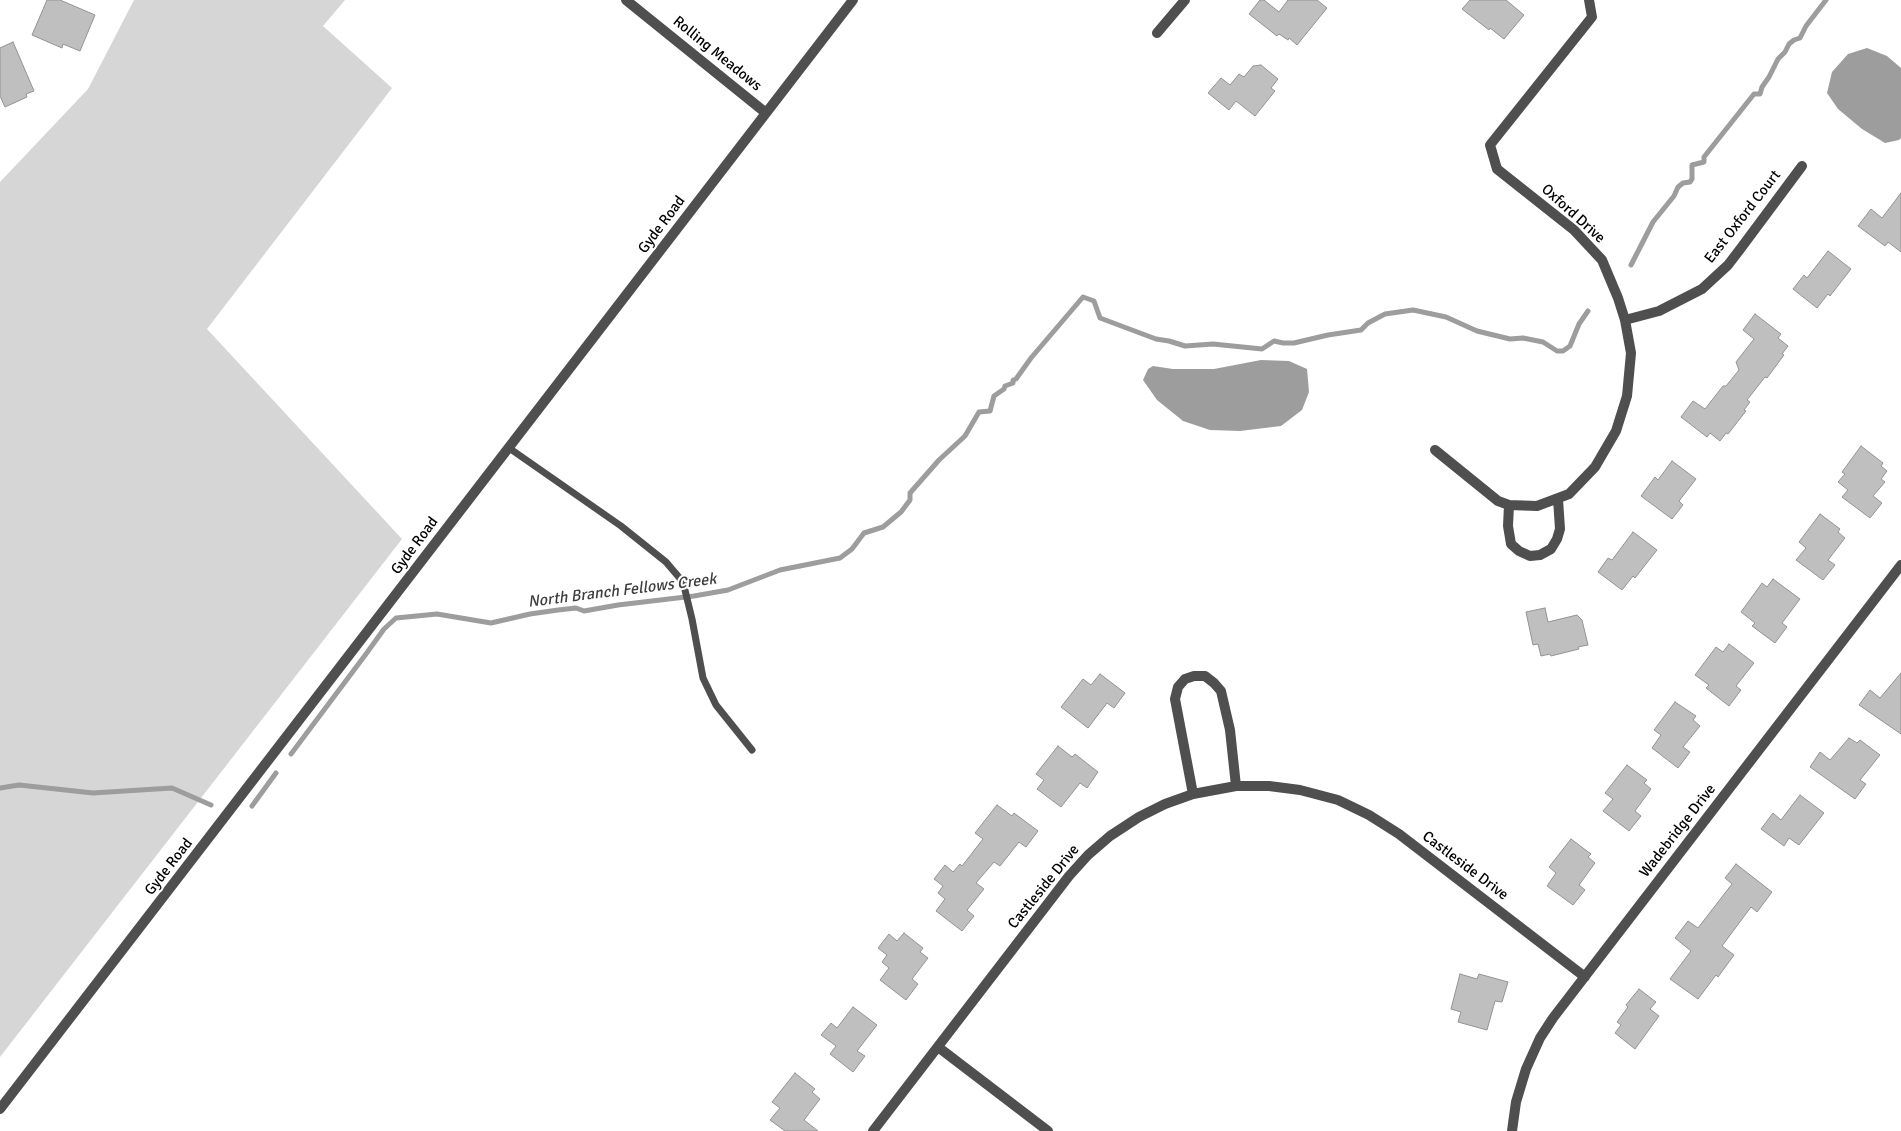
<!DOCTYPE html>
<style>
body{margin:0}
canvas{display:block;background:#fff}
</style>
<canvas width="1901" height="1131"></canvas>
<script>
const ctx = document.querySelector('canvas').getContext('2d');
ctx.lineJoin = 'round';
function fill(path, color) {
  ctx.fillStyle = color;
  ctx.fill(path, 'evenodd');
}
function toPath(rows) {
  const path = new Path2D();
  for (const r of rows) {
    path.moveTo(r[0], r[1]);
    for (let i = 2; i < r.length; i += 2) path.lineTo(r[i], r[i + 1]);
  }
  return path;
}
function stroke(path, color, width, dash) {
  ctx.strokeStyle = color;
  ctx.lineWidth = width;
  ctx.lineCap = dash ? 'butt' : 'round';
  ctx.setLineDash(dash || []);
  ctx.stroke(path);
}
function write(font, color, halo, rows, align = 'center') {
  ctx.font = font + ' Signika,sans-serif';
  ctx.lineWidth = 4;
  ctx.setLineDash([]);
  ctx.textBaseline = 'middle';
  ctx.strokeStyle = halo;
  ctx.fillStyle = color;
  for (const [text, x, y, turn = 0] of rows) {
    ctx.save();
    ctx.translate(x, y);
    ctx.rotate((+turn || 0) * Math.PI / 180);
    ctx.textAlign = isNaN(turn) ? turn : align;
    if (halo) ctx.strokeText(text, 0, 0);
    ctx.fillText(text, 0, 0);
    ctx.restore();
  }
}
fill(toPath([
 [134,0,345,0,323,26,392,88,207,329,402,539,0,1057,0,182,88,89]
]), '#d6d6d6');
fill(toPath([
 [1867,48,1887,56,1901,68,1901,138,1899,140,1885,143,1862,129,1838,109,1827,93,1832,72,1848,54],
 [1261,360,1289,361,1307,369,1309,392,1302,410,1281,426,1240,431,1210,430,1183,421,1157,400,1143,380,1148,369,1153,366,1173,369,1214,369]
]), '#9d9d9d');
stroke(toPath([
 [1631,265,1653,222,1674,196,1678,187,1683,183,1690,182,1692,179,1692,165,1704,162,1704,157,1754,94,1760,94,1762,87,1769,77,1778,59,1785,52,1789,44,1794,40,1800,38,1806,26,1826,0],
 [291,754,366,654,384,629,396,618,437,614,491,623,530,614,558,610,576,608,584,611,618,605,694,596,728,590,780,570,840,558,852,549,864,533,883,527,901,512,910,500,910,493,939,460,965,436,979,412,990,411,994,396,1004,389,1005,386,1013,383,1013,380,1016,379,1031,358,1083,297,1094,301,1100,318,1156,339,1169,341,1185,346,1213,344,1262,349,1274,341,1283,343,1294,343,1328,335,1361,330,1368,323,1385,314,1413,310,1446,317,1477,331,1510,339,1523,338,1543,342,1557,351,1563,351,1570,346,1579,324,1588,311],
 [0,788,19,785,93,793,172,788,211,805],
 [252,806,276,773]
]), '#9d9d9d', 5);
const building = toPath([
 [47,0,60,0,95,15,80,51,63,44,62,48,32,35,47,0],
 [1260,0,1264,0,1279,12,1288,0,1317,0,1327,8,1297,45,1289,38,1288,40,1279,34,1277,36,1249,14,1260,0],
 [1470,0,1506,0,1524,15,1504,39,1490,28,1489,30,1462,9,1470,0],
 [13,42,34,91,26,94,27,97,5,107,0,96,0,48,13,42],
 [1261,65,1278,79,1271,88,1275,91,1255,116,1236,101,1229,110,1208,93,1221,78,1230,85,1239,74,1244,77,1253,66,1261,65],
 [1901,193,1901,252,1888,242,1885,246,1858,226,1871,209,1882,218,1901,193],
 [1828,251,1851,269,1830,296,1828,294,1817,308,1793,289,1804,275,1807,278,1828,251],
 [1755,314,1781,334,1778,338,1788,346,1782,354,1784,355,1767,378,1765,377,1747,400,1750,402,1744,410,1746,411,1728,434,1726,433,1720,441,1710,433,1707,437,1681,417,1693,401,1705,409,1723,386,1726,386,1739,370,1736,362,1754,339,1743,330,1755,314],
 [1861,446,1883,463,1881,466,1887,471,1881,479,1885,482,1873,496,1882,503,1870,518,1842,497,1848,490,1838,482,1845,474,1842,472,1861,446],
 [1672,461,1696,479,1679,501,1683,505,1672,519,1641,496,1655,477,1658,480,1672,461],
 [1820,514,1840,529,1838,532,1845,538,1828,560,1835,565,1823,580,1796,560,1806,548,1799,542,1820,514],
 [1633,532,1657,550,1635,578,1633,576,1622,590,1598,572,1608,558,1612,560,1633,532],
 [1773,579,1800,599,1782,623,1787,627,1775,643,1752,626,1755,623,1741,612,1762,583,1767,587,1773,579],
 [1545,608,1548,622,1577,615,1582,620,1588,645,1578,647,1579,649,1551,656,1550,654,1541,656,1538,644,1533,645,1526,612,1545,608],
 [1729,644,1754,663,1736,686,1741,690,1729,706,1706,688,1709,685,1695,675,1716,647,1723,652,1729,644],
 [1901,673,1901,734,1859,705,1870,690,1880,698,1901,673],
 [1100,674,1125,693,1114,708,1107,703,1088,728,1061,707,1083,679,1091,685,1100,674],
 [1675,702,1696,716,1693,720,1700,726,1683,747,1690,752,1678,768,1652,748,1661,735,1654,730,1675,702],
 [1849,738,1857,743,1860,740,1880,755,1860,780,1866,784,1855,799,1810,767,1820,752,1830,760,1849,738],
 [1058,746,1072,757,1075,754,1098,772,1087,788,1080,783,1061,807,1037,789,1044,780,1036,774,1058,746],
 [1627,765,1647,780,1644,783,1651,789,1635,811,1641,816,1629,831,1603,811,1613,799,1605,793,1627,765],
 [1800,795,1824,813,1799,845,1789,838,1784,846,1761,829,1773,813,1781,820,1800,795],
 [997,805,1012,816,1014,813,1038,831,1026,847,1019,842,1000,866,994,862,976,883,984,889,967,910,974,916,962,931,936,911,945,899,938,893,943,886,934,879,945,865,953,872,960,864,962,866,983,839,975,833,997,805],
 [1571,839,1591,854,1588,857,1595,863,1579,885,1585,890,1573,905,1547,886,1556,873,1549,867,1571,839],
 [1736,864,1772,892,1757,912,1751,907,1722,946,1734,955,1718,977,1716,975,1698,999,1670,979,1691,951,1675,938,1688,921,1698,928,1732,884,1725,878,1736,864],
 [904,933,923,948,920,952,928,958,912,979,918,984,906,1000,880,980,889,968,882,962,887,955,878,948,889,934,897,941,904,933],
 [1460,974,1477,979,1479,974,1508,982,1502,1002,1495,1001,1487,1030,1458,1022,1461,1012,1451,1009,1460,974],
 [1639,989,1656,1002,1650,1009,1659,1016,1635,1049,1615,1033,1621,1025,1617,1022,1628,1007,1626,1005,1639,989],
 [853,1007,877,1025,857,1051,865,1056,853,1072,830,1054,836,1046,821,1035,831,1023,837,1028,853,1007],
 [795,1073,815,1089,812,1092,820,1099,804,1120,818,1131,785,1131,770,1120,780,1108,772,1102,795,1073]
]);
fill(building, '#bfbfbf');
stroke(building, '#939393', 1);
stroke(toPath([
 [509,448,621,526,666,562,683,582,692,619,703,678,716,705,752,750]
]), '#4f4f4f', 7);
stroke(toPath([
 [626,0,766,113],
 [1157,33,1185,0],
 [1625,320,1659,311,1702,289,1728,265,1741,248,1802,166],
 [1435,450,1498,501,1509,505,1537,506,1569,494,1595,467,1616,431,1627,396,1631,353,1625,320,1618,298,1602,260,1574,230,1497,169,1490,145,1592,17,1589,0],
 [1509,505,1508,526,1511,544,1519,551,1530,556,1540,555,1551,549,1557,539,1560,529,1558,499],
 [1193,794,1175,699,1178,687,1185,679,1194,676,1205,676,1214,683,1221,691,1230,730,1236,786],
 [938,1047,1048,1131],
 [0,1109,853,0],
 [873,1131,1069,876,1088,855,1110,836,1139,817,1165,804,1193,794,1236,786,1269,786,1300,790,1338,800,1369,815,1399,834,1585,977],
 [1512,1131,1516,1102,1526,1069,1540,1038,1553,1018,1901,565]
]), '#4f4f4f', 10);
write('15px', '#000', '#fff', [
 ["Rolling Meadows",717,54,39],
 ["Oxford Drive",1573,214,42],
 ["East Oxford Court",1743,217,-52],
 ["Gyde Road",662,225,-53],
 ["Gyde Road",415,546,-53],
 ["Wadebridge Drive",1678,831,-52],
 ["Castleside Drive",1465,866,37],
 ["Gyde Road",169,867,-52],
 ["Castleside Drive",1044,887,-51]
]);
write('italic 16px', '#3e3e3e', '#fff', [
 ["North Branch Fellows Creek",622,591,-7]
]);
</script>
